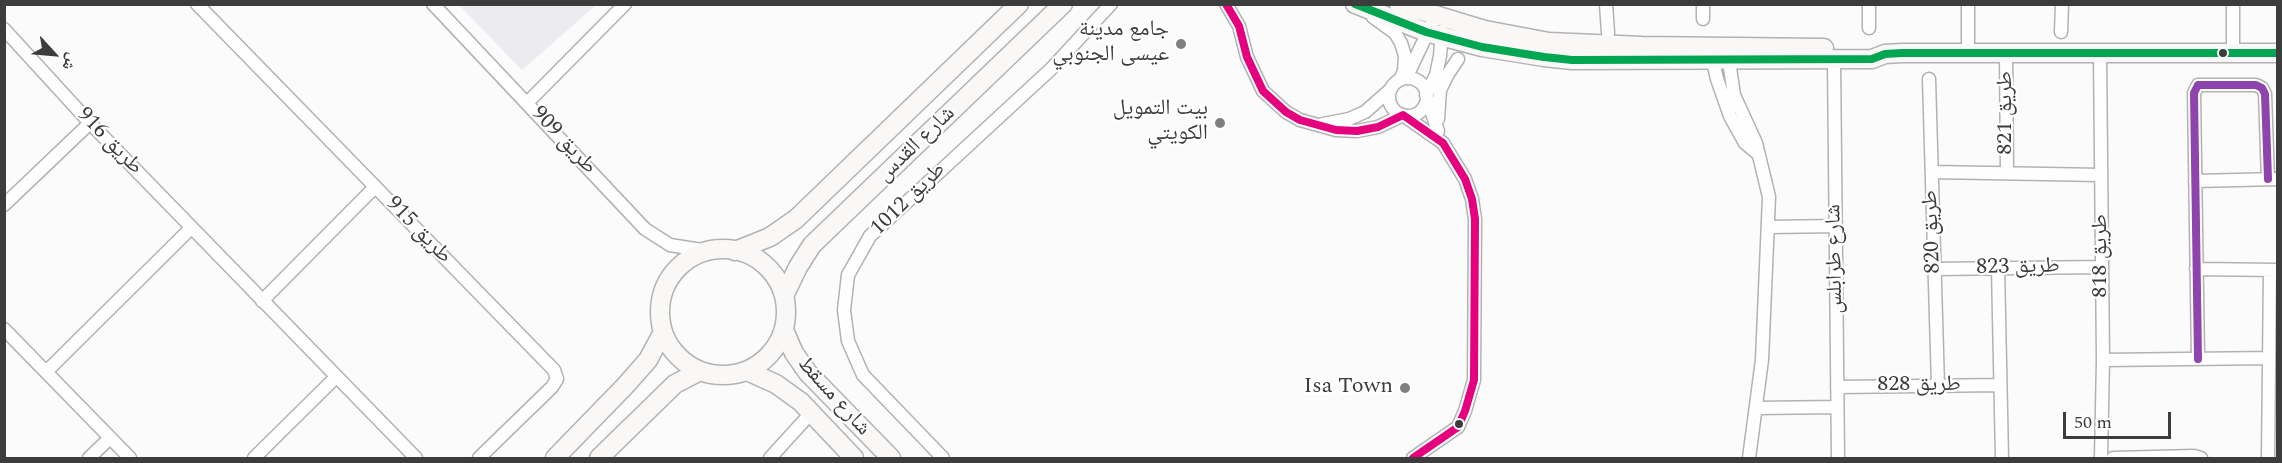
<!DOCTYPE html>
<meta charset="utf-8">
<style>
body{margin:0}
#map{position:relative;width:2282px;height:463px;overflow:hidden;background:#fbfbfc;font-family:Spectral,"Noto Naskh Arabic",serif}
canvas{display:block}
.frame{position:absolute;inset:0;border:6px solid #3c3c3d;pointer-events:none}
.north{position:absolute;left:24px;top:24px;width:60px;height:60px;-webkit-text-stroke:4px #fff;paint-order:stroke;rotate:116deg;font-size:16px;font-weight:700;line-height:24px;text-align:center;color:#3c3c3d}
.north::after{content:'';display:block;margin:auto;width:21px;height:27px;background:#3c3c3d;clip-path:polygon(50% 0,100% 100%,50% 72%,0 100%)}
.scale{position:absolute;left:2063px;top:412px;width:108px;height:27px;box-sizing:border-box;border:3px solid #3c3c3d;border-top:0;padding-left:8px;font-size:18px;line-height:21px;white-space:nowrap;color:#3c3c3d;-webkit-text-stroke:4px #fff;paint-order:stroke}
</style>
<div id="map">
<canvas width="2282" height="463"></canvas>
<div class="frame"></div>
<div class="north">ش</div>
<div class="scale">50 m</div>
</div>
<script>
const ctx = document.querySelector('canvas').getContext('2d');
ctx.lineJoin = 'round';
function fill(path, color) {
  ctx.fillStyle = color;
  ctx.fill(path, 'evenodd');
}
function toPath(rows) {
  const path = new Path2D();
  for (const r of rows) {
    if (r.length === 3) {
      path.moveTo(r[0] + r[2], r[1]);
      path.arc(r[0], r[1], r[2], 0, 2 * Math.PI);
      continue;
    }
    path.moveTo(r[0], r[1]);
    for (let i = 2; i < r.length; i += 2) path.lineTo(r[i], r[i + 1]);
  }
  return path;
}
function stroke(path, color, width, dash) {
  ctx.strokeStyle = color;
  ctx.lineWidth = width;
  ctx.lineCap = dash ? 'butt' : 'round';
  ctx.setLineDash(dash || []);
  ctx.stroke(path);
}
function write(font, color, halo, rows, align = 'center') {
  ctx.font = font + ' Spectral,"Noto Naskh Arabic",serif';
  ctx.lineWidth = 4.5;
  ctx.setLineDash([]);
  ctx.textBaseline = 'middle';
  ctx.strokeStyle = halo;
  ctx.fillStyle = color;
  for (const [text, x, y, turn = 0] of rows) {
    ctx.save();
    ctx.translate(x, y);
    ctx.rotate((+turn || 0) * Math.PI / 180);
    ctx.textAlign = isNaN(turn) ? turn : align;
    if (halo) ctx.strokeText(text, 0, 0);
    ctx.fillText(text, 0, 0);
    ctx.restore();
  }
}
fill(toPath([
 [459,5,596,5,522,70]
]), '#ebebf0');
const street = toPath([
 [197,4,554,370,557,379,552,387,479,458],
 [433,4,645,229,670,245,708,251],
 [1226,4,1239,26,1247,57,1263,91,1286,112,1300,120,1336,130,1357,131,1378,127,1403,115,1443,143,1465,179,1472,199,1475,219,1474,380,1465,411,1458,427,1413,458],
 [1606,4,1608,33],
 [1703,4,1703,19],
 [1869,4,1869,28],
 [2233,4,2233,53],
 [1373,17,1395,33,1401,43,1405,56,1404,71,1400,80],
 [4,29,90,123,416,458],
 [2061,32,2062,4],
 [1711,53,1717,79,1730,116,1745,143,1757,153],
 [2100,53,2103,360,2101,458],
 [1728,54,1734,95,1756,143,1769,197,1762,360,1749,458],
 [1968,54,1968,4],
 [2006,54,2007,173],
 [1834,60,1838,458],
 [1408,74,1435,17],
 [1408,97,19],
 [1929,79,1938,386],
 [527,103,625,4],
 [1438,119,1440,90,1448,74,1458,59],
 [1323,124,1349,119,1365,112,1390,90],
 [1438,131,1426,95,1436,75,1440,56,1442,32],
 [1932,172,2101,175],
 [2195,181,2278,179],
 [4,205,90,123],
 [1768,227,1836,226],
 [1998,268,2002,458],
 [1935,269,2102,267],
 [2196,269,2276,270],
 [262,301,375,187],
 [4,329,130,458],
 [2198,359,2194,93,2198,85,2256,85,2262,88,2265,94,2268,179],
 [2103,360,2269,358],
 [46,372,191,228],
 [1837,387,2000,385],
 [1757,408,1837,407],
 [89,458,110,438],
 [254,458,336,377],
 [770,458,811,413],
 [943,458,863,375,848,341,844,310,848,275,870,236,1051,69,1111,4],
 [2113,458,2194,456,2201,458],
 [2268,458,2270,270]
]);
const secondary = toPath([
 [1355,4,1426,32,1482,47,1544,57,1572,60,1872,59,1885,54,1902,53,2278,53],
 [1399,4,1485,30,1549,42,1642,46,1824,48],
 [723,312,63],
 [735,251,770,237,796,219,1019,4],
 [784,296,798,267,812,245,1063,4],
 [784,330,794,353,808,373,891,458],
 [747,371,776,384,801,402,854,458],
 [555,458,625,386,648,360,663,332],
 [599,458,675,384,700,371]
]);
stroke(street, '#b2b2b3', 15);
stroke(secondary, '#b2b2b3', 21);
stroke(street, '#fefeff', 12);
stroke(secondary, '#faf7f7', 18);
stroke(toPath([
 [1226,4,1239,26,1247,57,1263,91,1286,112,1300,120,1336,130,1357,131,1378,127,1403,115,1443,143,1465,179,1472,199,1475,219,1474,380,1465,411,1458,427,1413,458]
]), '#e5007d', 8);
stroke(toPath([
 [1355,4,1426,32,1482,47,1544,57,1572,60,1872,59,1885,54,1902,53,2278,53]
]), '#00a651', 8);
stroke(toPath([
 [2198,359,2194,93,2198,85,2256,85,2262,88,2265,94,2268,179]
]), '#8e44ad', 8);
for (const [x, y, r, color] of [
 [1181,44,6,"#7f7f80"],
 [2223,53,5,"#3c3c3d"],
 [1220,123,6,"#7f7f80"],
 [1405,388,6,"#7f7f80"],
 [1459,424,5,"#3c3c3d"]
]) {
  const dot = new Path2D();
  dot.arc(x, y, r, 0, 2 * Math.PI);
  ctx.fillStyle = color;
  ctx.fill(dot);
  stroke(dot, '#fff', 2);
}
write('22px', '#3c3c3d', '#fff', [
 ["جامع مدينة",1169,31],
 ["عيسى الجنوبي",1169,56],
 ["بيت التمويل",1208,110],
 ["الكويتي",1208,135],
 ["Isa Town",1393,388]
], 'right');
write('22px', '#3c3c3d', '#fff', [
 ["طريق 821",2007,113,-90],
 ["طريق 909",563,141,47],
 ["طريق 916",109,142,46],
 ["شارع القدس",917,145,-44],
 ["طريق 1012",909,200,-44],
 ["طريق 915",418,231,46],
 ["طريق 820",1933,232,-92],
 ["طريق 818",2102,256,-90],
 ["شارع طرابلس",1836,259,-91],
 ["طريق 823",2018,268,-1],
 ["طريق 828",1919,386],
 ["شارع مسقط",833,397,48]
]);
</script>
